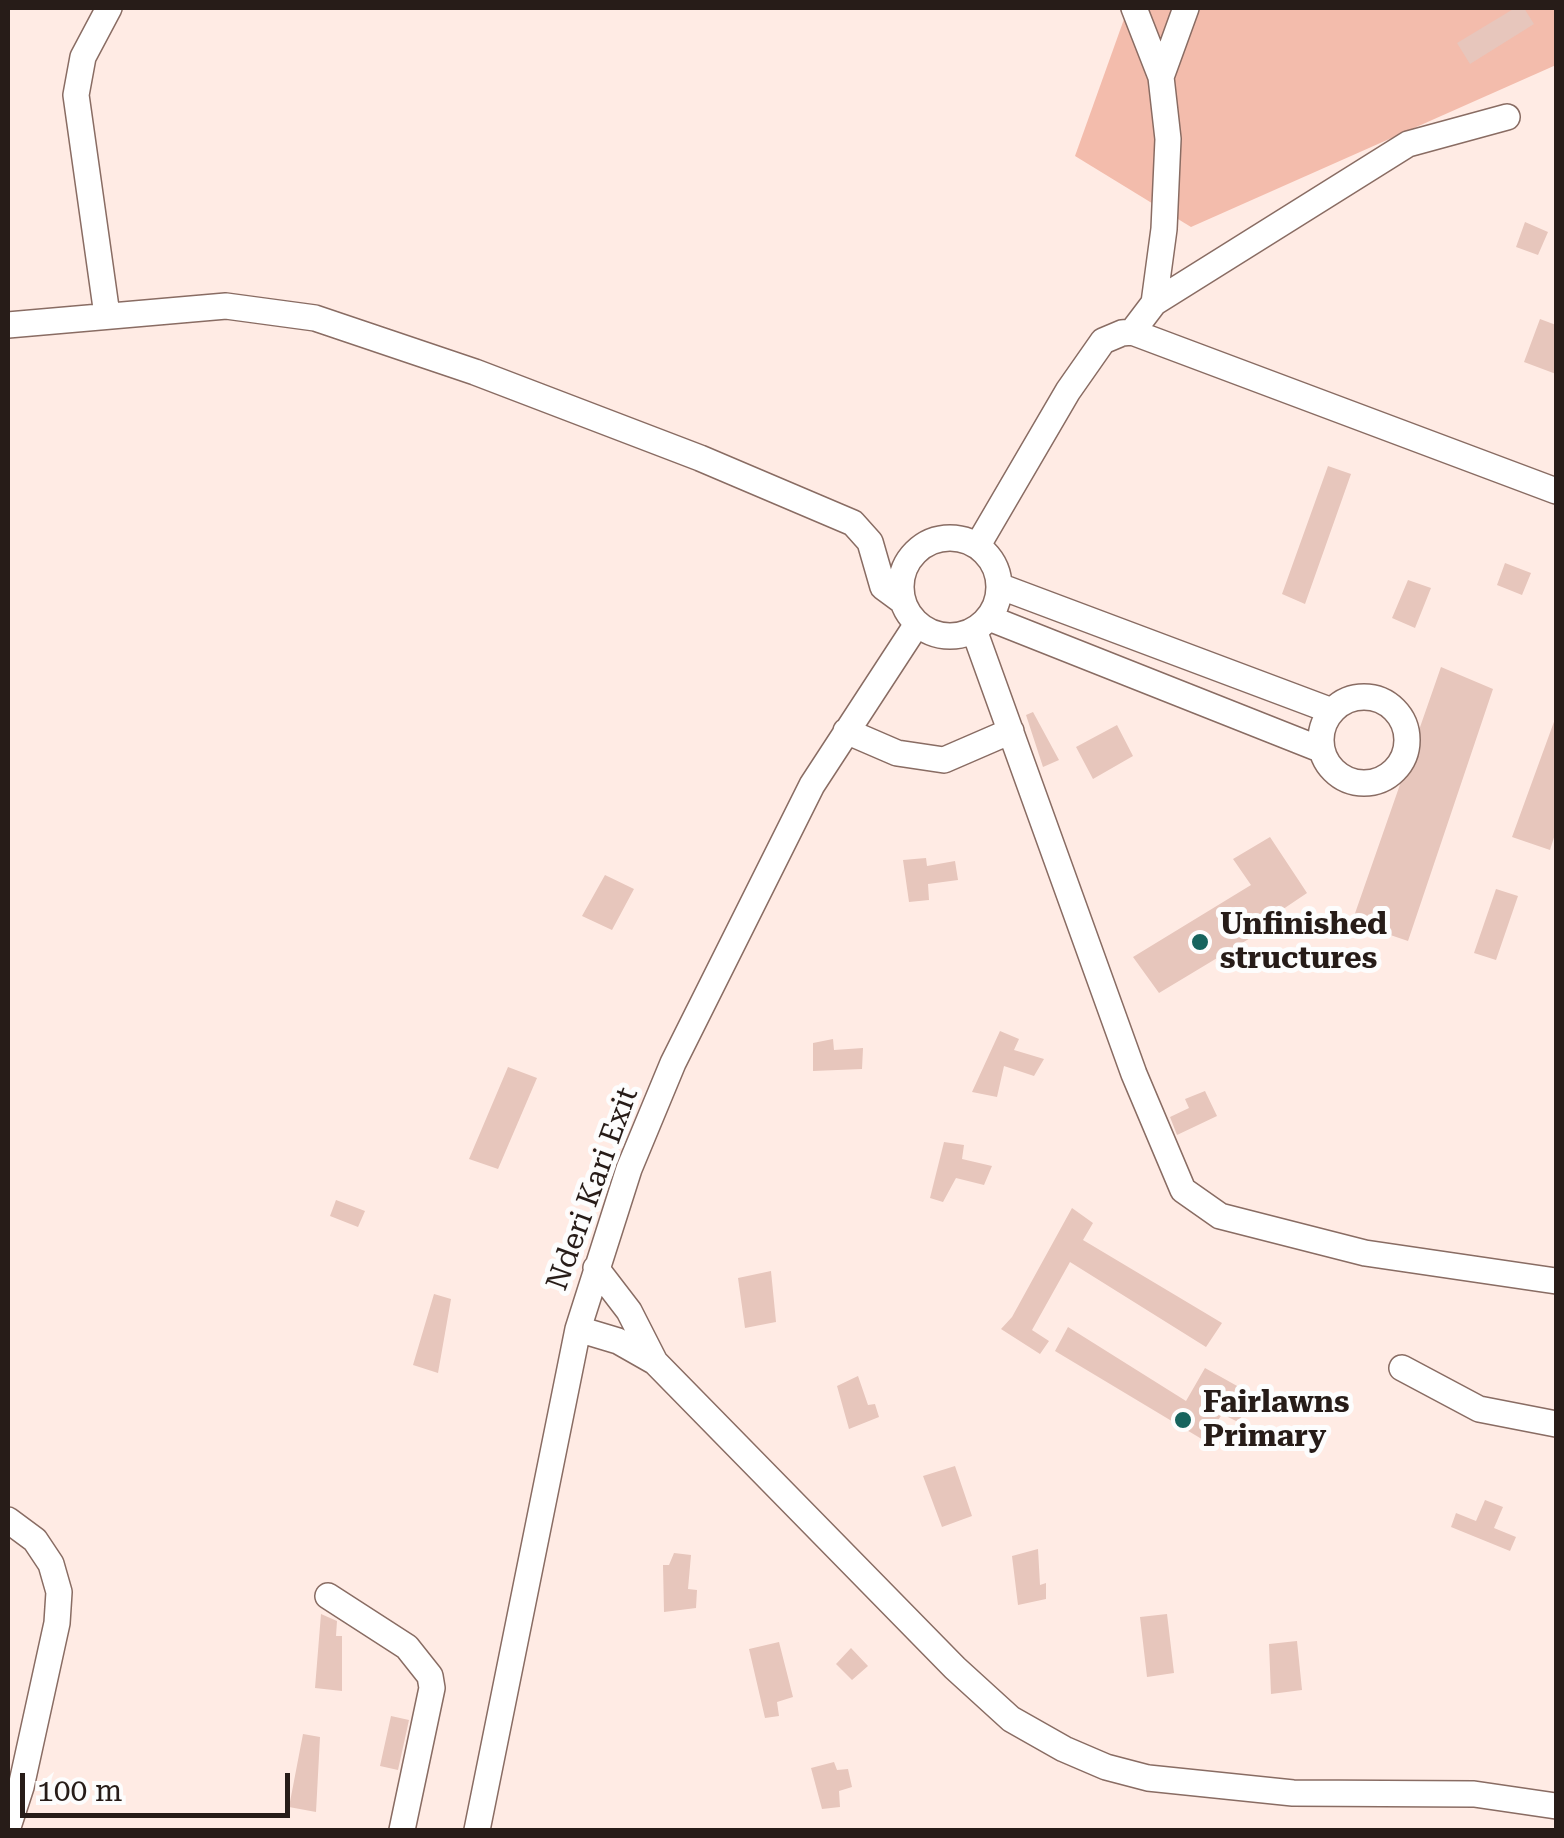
<!DOCTYPE html>
<style>
body{margin:0}
#map{position:relative;width:1564px;height:1838px;overflow:hidden;background:#ffebe4;font-family:"Roboto Serif",serif}
canvas{display:block}
.frame{position:absolute;inset:0;border:10px solid #271c18;pointer-events:none}
.scale{position:absolute;left:20px;top:1773px;width:270px;height:45px;box-sizing:border-box;border:5px solid #271c18;border-top:0;padding-left:12px;font-size:30px;line-height:35px;white-space:nowrap;color:#271c18;-webkit-text-stroke:8px #fdfdfd;paint-order:stroke}
</style>
<div id="map">
<canvas width="1564" height="1838"></canvas>
<div class="frame"></div>
<div class="scale">100 m</div>
</div>
<script>
const ctx = document.querySelector('canvas').getContext('2d');
ctx.lineJoin = 'round';
function fill(path, color) {
  ctx.fillStyle = color;
  ctx.fill(path, 'evenodd');
}
function toPath(rows) {
  const path = new Path2D();
  for (const r of rows) {
    if (r.length === 3) {
      path.moveTo(r[0] + r[2], r[1]);
      path.arc(r[0], r[1], r[2], 0, 2 * Math.PI);
      continue;
    }
    path.moveTo(r[0], r[1]);
    for (let i = 2; i < r.length; i += 2) path.lineTo(r[i], r[i + 1]);
  }
  return path;
}
function stroke(path, color, width, dash) {
  ctx.strokeStyle = color;
  ctx.lineWidth = width;
  ctx.lineCap = dash ? 'butt' : 'round';
  ctx.setLineDash(dash || []);
  ctx.stroke(path);
}
function write(font, color, halo, rows, align = 'center') {
  ctx.font = font + ' "Roboto Serif",serif';
  ctx.lineWidth = 10;
  ctx.setLineDash([]);
  ctx.textBaseline = 'middle';
  ctx.strokeStyle = halo;
  ctx.fillStyle = color;
  for (const [text, x, y, turn = 0] of rows) {
    ctx.save();
    ctx.translate(x, y);
    ctx.rotate((+turn || 0) * Math.PI / 180);
    ctx.textAlign = isNaN(turn) ? turn : align;
    if (halo) ctx.strokeText(text, 0, 0);
    ctx.fillText(text, 0, 0);
    ctx.restore();
  }
}
fill(toPath([
 [1128,8,1556,8,1556,65,1191,227,1075,156]
]), '#f3bcac');
fill(toPath([
 [1515,8,1524,8,1534,24,1470,64,1457,43],
 [1525,222,1548,232,1538,255,1516,247],
 [1540,319,1556,325,1556,374,1524,362],
 [1328,466,1351,474,1305,604,1282,594],
 [1505,563,1531,573,1522,595,1497,585],
 [1408,580,1431,588,1415,628,1392,618],
 [1441,667,1493,689,1408,941,1352,922],
 [1033,712,1059,760,1043,767,1026,715],
 [1555,719,1556,831,1550,850,1512,837],
 [1117,725,1133,756,1093,779,1076,747],
 [1270,837,1307,893,1264,922,1267,928,1159,993,1133,957,1251,885,1233,859],
 [926,858,927,866,955,861,958,880,928,884,929,900,909,902,903,860],
 [605,875,634,889,612,930,582,916],
 [1496,889,1518,896,1496,960,1474,953],
 [1000,1031,1019,1039,1014,1050,1044,1059,1034,1076,1004,1066,997,1097,972,1092],
 [833,1039,834,1050,863,1048,862,1069,813,1071,813,1043],
 [508,1067,537,1078,498,1169,469,1159],
 [1205,1091,1217,1116,1177,1135,1170,1117,1189,1108,1185,1099],
 [944,1142,964,1145,962,1159,992,1166,984,1185,956,1178,943,1202,930,1198],
 [336,1200,365,1211,358,1227,330,1216],
 [1072,1208,1093,1223,1083,1240,1222,1323,1206,1347,1070,1262,1032,1330,1049,1341,1040,1354,1001,1329,1012,1317],
 [771,1271,776,1322,745,1328,738,1278],
 [434,1294,451,1299,438,1373,413,1365],
 [1068,1327,1186,1401,1205,1368,1255,1396,1238,1422,1222,1414,1205,1441,1055,1351],
 [858,1376,868,1405,875,1404,879,1417,849,1429,837,1386],
 [955,1466,972,1516,942,1527,923,1476],
 [1485,1500,1503,1507,1494,1528,1516,1537,1510,1551,1451,1527,1456,1513,1476,1521],
 [1038,1549,1040,1585,1046,1583,1046,1599,1018,1605,1012,1556],
 [674,1553,691,1555,688,1589,697,1590,696,1608,664,1612,663,1565,669,1565],
 [321,1614,337,1621,336,1636,342,1636,342,1691,315,1688],
 [1167,1614,1174,1673,1147,1677,1140,1617],
 [1297,1641,1302,1690,1271,1694,1269,1644],
 [779,1642,793,1697,777,1702,779,1716,765,1718,749,1649],
 [851,1648,868,1666,852,1680,836,1664],
 [391,1716,409,1720,398,1770,380,1766],
 [303,1734,320,1737,316,1812,289,1807],
 [834,1762,837,1770,848,1769,852,1787,839,1791,840,1807,822,1809,811,1768]
]), '#e7c6bc');
const minor = toPath([
 [1161,77,1186,8],
 [1154,303,1408,144,1507,117],
 [107,315,76,95,83,57,109,8],
 [8,325,226,306,315,318,475,372,700,458,853,523,870,542,883,587,902,601],
 [1132,332,1154,303,1164,229,1168,139,1161,77,1134,8],
 [950,587,49],
 [978,545,1068,391,1103,341,1122,333,1132,332,1556,491],
 [999,586,1332,711],
 [989,618,1322,750],
 [974,630,1134,1074,1183,1190,1220,1216,1365,1253,1556,1281],
 [1364,740,43],
 [846,731,897,753,944,760,1011,731],
 [578,1329,618,1341,655,1362,629,1311,596,1268],
 [655,1362,955,1668,1011,1719,1064,1749,1106,1767,1148,1778,1293,1793,1474,1794,1556,1806],
 [1402,1368,1479,1409,1556,1424],
 [8,1520,35,1540,51,1564,59,1592,57,1623,21,1787,8,1827],
 [328,1596,407,1647,430,1676,432,1688,402,1830],
 [477,1830,578,1329,629,1169,673,1063,812,785,917,624]
]);
stroke(minor, '#896c63', 28);
stroke(minor, '#fff', 25);
for (const [x, y, r, color] of [
 [1200,942,10,"#17645e"],
 [1183,1420,10,"#17645e"]
]) {
  const dot = new Path2D();
  dot.arc(x, y, r, 0, 2 * Math.PI);
  ctx.fillStyle = color;
  ctx.fill(dot);
  stroke(dot, '#fdfdfd', 4);
}
write('bold 30px', '#271c18', '#fdfdfd', [
 ["Unfinished",1220,925],
 ["structures",1220,959],
 ["Fairlawns",1203,1403],
 ["Primary",1203,1437]
], 'left');
write('30px', '#271c18', '#fdfdfd', [
 ["Nderi Kari Exit",593,1189,-70]
]);
</script>
